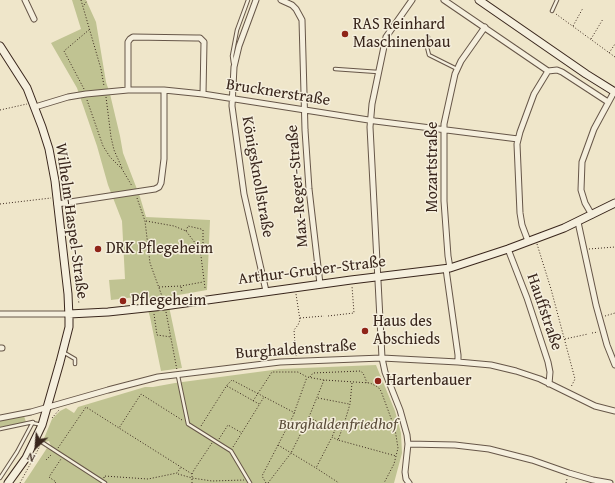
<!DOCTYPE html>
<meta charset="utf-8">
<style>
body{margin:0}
#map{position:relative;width:615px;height:483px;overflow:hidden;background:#efe6ca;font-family:"Gentium Book Plus",serif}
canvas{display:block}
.north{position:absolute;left:16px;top:427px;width:40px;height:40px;-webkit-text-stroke:3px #f5efdd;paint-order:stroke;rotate:206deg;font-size:11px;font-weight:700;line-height:16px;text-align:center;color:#39261c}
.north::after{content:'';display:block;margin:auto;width:14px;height:18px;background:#39261c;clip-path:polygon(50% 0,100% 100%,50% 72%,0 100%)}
</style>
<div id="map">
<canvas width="615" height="483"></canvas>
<div class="north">N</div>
</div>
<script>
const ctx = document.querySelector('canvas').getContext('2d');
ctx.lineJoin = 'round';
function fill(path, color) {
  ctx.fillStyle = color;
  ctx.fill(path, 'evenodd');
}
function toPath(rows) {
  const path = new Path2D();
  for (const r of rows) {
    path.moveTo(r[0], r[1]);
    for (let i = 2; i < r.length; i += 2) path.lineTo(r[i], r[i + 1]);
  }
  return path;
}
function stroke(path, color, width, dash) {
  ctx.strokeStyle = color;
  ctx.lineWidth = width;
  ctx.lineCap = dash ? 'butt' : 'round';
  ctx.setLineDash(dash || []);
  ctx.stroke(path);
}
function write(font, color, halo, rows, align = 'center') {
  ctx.font = font + ' "Gentium Book Plus",serif';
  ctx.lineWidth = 3;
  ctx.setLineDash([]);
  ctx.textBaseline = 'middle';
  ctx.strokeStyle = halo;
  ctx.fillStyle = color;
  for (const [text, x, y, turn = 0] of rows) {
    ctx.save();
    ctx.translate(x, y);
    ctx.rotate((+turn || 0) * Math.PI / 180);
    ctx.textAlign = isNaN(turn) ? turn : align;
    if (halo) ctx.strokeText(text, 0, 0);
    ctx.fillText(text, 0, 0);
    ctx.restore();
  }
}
fill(toPath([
 [72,0,86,0,96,22,106,82,110,94,120,136,123,153,140,197,146,217,210,220,207,290,167,297,182,368,161,371,150,317,144,296,111,300,109,280,125,279,122,221,108,185,97,146,77,88,51,43,81,29],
 [376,365,395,411,401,433,402,453,394,483,24,483,47,448,50,450,52,449,49,441,45,442,43,441,52,419,60,411,66,408,74,413,78,407,145,387,153,387,175,383,280,369],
 [24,416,26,422,0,427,0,421]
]), '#c0c392');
const lane = toPath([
 [552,11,557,0],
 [428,37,427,47,429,55,457,69],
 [233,63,232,56,237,30,248,0],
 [335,69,378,72],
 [63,352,75,359,75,364],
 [178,376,188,424,231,451,250,483],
 [33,423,42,425],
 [0,429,33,422],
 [37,439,105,483],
 [0,478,17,452,33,422]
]);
const street = toPath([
 [25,0,34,19],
 [256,0,239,46,234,67,232,106,244,194,266,291],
 [281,0,292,5,296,9,302,20,305,130,309,189,320,284],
 [444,0,548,71,557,70,562,72,608,102],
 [128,90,128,42,130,39,133,37,196,38,200,38,204,42,203,94],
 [35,107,68,97,86,94,128,90,164,90,203,94,375,121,518,139],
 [57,204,155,189,159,187,161,183,164,159,164,90],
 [592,215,585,203,581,190,582,162,594,129,614,92],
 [578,222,596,305,607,345,615,365],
 [528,241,522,225,520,213,517,144,520,132,534,94,548,71],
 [508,249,527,298,548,362,550,372,549,384],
 [450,268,448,256,444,201,444,124,455,74,461,61,485,27],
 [446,269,458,355,458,362],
 [0,314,69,314],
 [0,348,2,348],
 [0,418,31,412,108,390,158,377,280,362,356,359,382,358,458,362,491,365,516,371,540,379,595,406,615,411],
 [408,444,455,445,489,449,532,460,569,473,593,480,610,483],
 [409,483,406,479,405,472,408,444,407,435,400,410,385,372,382,358,370,127,372,104,386,37,412,0]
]);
const secondary = toPath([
 [479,0,586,74,615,92],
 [0,46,27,88,42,127,49,149,55,181,68,294,69,318,69,327,60,362,42,425,26,458,8,483],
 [69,314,108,312,164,306,351,280,450,268,508,249,564,228,615,203]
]);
stroke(lane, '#665648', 4.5);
stroke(street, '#665648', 7);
stroke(secondary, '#39261c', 9);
stroke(toPath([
 [81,0,101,69,104,86],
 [84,5,87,1],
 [556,14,615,57],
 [573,26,583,8],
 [591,39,603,19],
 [609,53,615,44],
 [84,89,64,51,90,29],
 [106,97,111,137,114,150,122,168],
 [87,100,103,146,110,157,122,169,132,186],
 [0,110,27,104],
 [137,198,145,221,150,263,163,299],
 [0,204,51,198],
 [146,221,174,226,186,231,196,244,201,256,205,288],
 [186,231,188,226,201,229,203,230,203,245,199,249],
 [537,244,551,289,575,379,571,387],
 [589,249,615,247],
 [72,264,74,265,79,304],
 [159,287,181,286,203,282],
 [181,287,182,292],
 [166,312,177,370],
 [154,314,157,335,171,337],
 [328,316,354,313,352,286],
 [605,316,615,313],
 [300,318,324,316],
 [592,333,598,332],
 [565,339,588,334],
 [296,356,294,330,298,325,300,320,296,294],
 [310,377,313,373,361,371,364,375,367,383],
 [352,383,350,404,344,424,338,440,396,456],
 [227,386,259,404],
 [318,398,349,404],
 [253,401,272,372,298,372,307,377,324,380],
 [52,418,59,410],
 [310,418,335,430,332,437],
 [182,420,141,394,119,428,192,474],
 [201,426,227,385,232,380,295,413],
 [219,439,228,425,242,433],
 [338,440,332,437,316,468,339,483],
 [278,445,316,468],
 [233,447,264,397],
 [58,448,86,407,119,428],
 [46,460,52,454],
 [178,474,192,478,212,481,244,480],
 [104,478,104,476,148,479,177,473,181,467],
 [20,483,40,446],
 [55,483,56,482,49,477,61,459],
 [192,483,192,474,194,470,212,443],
 [266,483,262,476,293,416,307,377],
 [268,483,291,453,309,417,324,380,370,383,378,387,381,391,395,429,398,448,394,464,384,483],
 [566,483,567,479]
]), '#39261c', 1, [1, 2]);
stroke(lane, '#f5efdd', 2.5);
stroke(street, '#f5efdd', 5);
stroke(secondary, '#f5efdd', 7);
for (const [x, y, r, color] of [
 [345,34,4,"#8f2418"],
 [98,249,4,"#8f2418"],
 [123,301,4,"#8f2418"],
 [365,331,4,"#8f2418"],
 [378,381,4,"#8f2418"]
]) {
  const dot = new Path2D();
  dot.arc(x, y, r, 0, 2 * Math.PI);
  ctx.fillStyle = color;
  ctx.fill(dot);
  stroke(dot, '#f5efdd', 1.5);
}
write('16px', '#39261c', '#f5efdd', [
 ["RAS Reinhard",353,25],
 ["Maschinenbau",353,43],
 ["DRK Pflegeheim",106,249],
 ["Pflegeheim",131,301],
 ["Haus des",373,322],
 ["Abschieds",373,340],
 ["Hartenbauer",386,381]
], 'left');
write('16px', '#39261c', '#f5efdd', [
 ["Brucknerstraße",278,93,9],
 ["Mozartstraße",433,167,-90],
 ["Königsknollstraße",257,177,80],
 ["Max-Reger-Straße",298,186,-95],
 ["Wilhelm-Haspel-Straße",71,221,82],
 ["Arthur-Gruber-Straße",312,271,-7],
 ["Hauffstraße",544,312,71],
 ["Burghaldenstraße",296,350,-4]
]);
write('italic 16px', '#5b4d3a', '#f5efdd', [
 ["Burghaldenfriedhof",338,425]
]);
</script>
